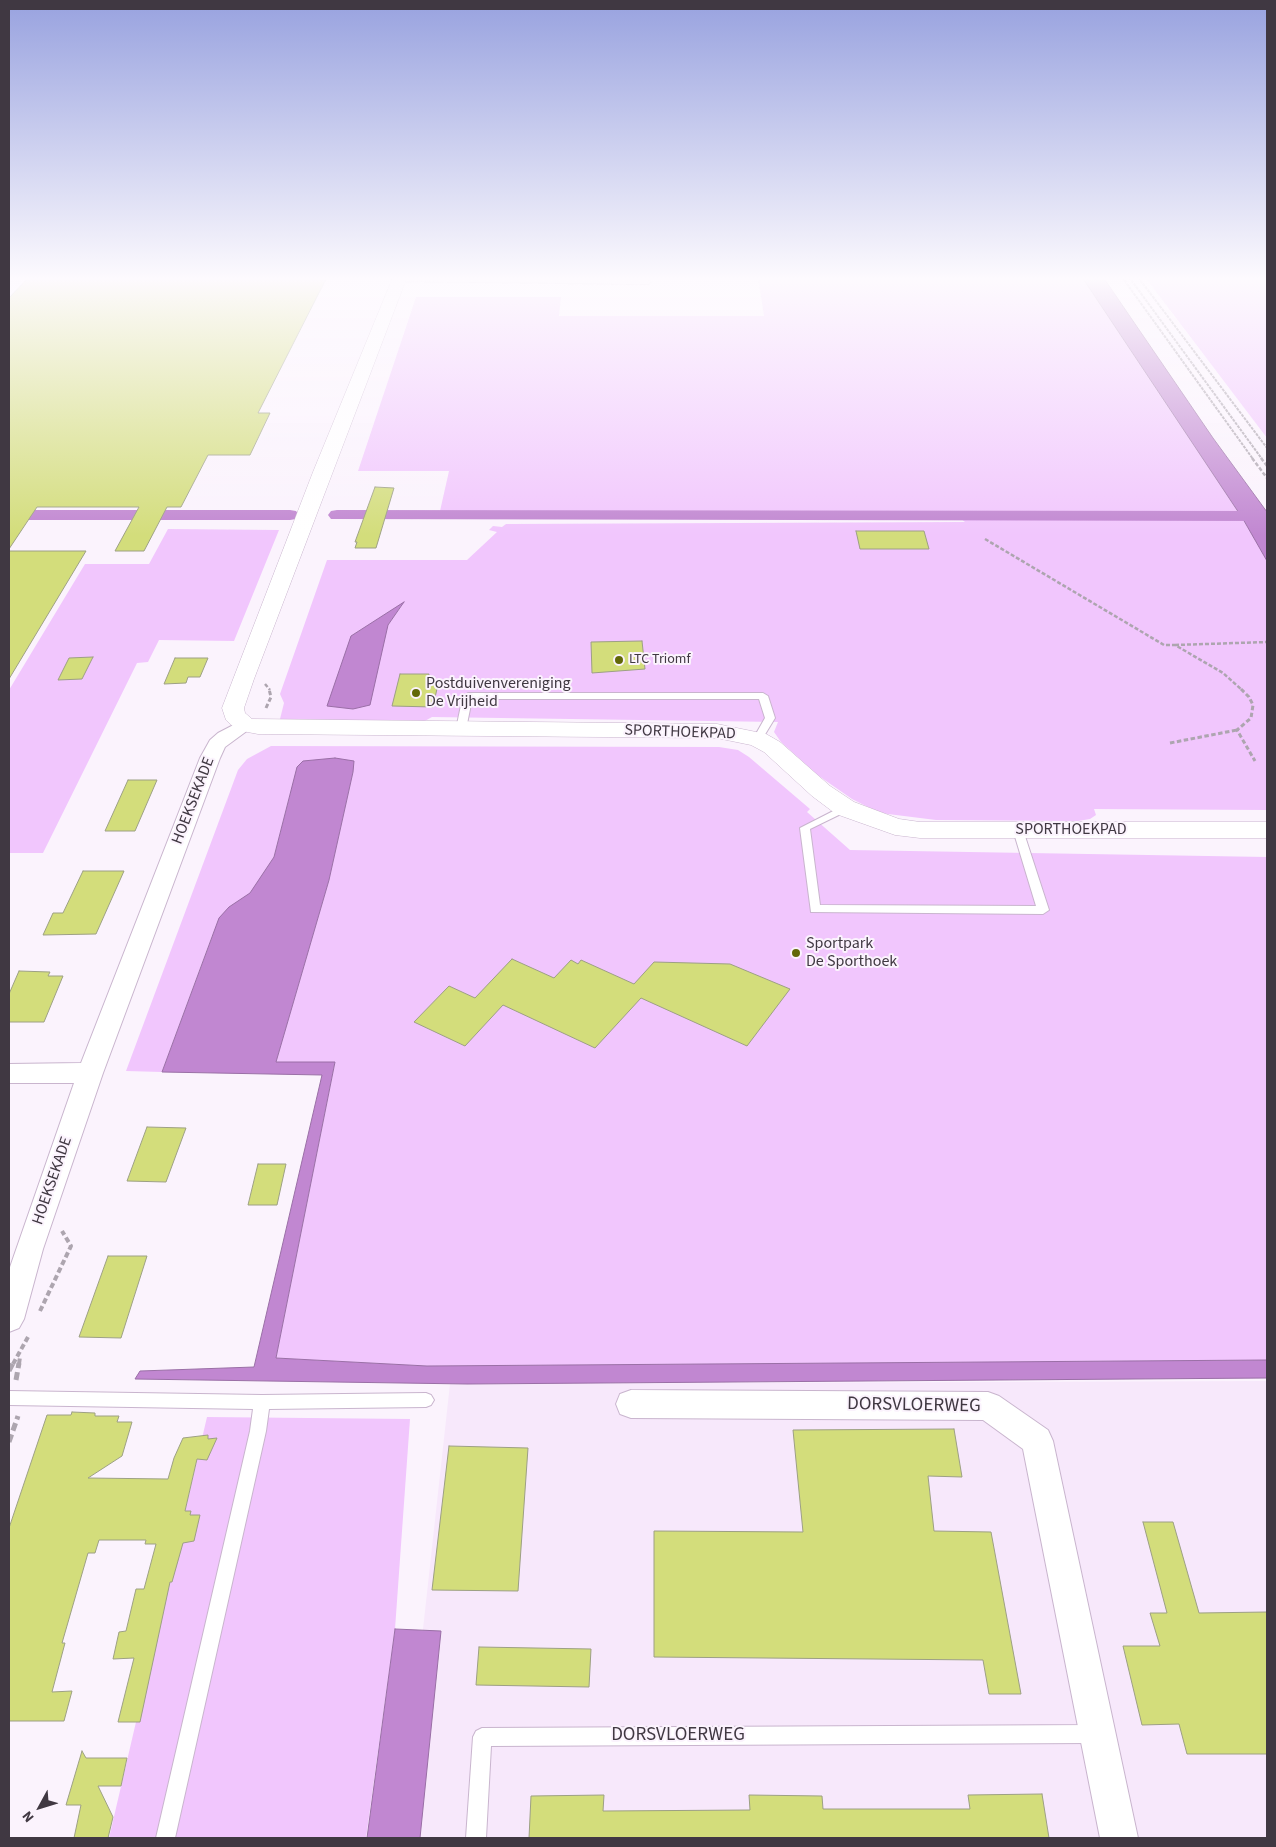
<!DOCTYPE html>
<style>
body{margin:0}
#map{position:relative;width:1276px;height:1847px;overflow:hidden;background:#fbf3fd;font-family:"Source Sans 3",sans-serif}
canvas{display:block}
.frame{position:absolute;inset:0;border:10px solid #403842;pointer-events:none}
.north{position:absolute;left:15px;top:1782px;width:50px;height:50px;-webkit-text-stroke:4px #fbf3fd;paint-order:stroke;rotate:231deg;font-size:14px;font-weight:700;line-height:20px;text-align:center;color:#403842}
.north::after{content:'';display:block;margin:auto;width:18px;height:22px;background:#403842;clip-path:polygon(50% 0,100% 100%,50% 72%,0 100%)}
</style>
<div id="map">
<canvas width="1276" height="1847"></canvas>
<div class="frame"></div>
<div class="north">N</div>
</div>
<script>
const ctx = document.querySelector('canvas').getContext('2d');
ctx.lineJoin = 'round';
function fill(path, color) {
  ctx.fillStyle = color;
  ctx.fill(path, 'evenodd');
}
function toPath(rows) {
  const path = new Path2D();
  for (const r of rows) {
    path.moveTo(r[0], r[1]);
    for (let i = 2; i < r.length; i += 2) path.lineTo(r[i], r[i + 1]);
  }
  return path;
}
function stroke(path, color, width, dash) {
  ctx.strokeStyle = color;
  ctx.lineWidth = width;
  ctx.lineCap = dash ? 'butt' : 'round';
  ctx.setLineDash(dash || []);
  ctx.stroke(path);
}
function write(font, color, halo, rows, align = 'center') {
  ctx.font = font + ' "Source Sans 3",sans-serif';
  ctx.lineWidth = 4;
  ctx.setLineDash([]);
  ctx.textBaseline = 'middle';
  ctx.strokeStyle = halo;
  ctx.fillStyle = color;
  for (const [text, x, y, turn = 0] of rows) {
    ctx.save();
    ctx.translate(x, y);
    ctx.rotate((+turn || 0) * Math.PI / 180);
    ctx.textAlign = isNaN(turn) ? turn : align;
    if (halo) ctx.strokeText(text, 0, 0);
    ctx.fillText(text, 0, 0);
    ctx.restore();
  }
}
fill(toPath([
 [1267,1381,1267,1838,400,1838,450,1384]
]), '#f7e8fb');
fill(toPath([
 [758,277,1082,277,1243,519,1267,561,1267,810,1094,809,1096,815,1090,819,1078,821,936,820,880,813,852,799,816,774,781,742,774,732,778,722,432,717,423,722,279,723,284,703,280,694,327,560,467,560,497,532,489,530,493,526,502,527,506,524,965,522,960,518,940,518,938,511,440,511,449,471,358,471,416,297,561,297,559,316,764,316],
 [403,604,388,625,351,636],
 [1145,277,1267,277,1267,438],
 [168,529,279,530,234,641,159,640,148,662,137,663,43,853,9,853,9,690,85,564,149,564],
 [271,746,719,747,738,750,749,757,810,809,807,812,850,850,1267,857,1267,1360,427,1366,276,1358,335,1063,276,1062,329,880,353,772,290,794,274,857,250,894,229,907,212,936,162,1072,126,1071,238,770,247,759],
 [207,1417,410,1419,395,1629,366,1838,109,1838]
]), '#f1c6fd');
const water = toPath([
 [1082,277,1103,277,1213,438,1267,512,1267,561,1243,519,1082,277],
 [404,602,388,625,370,705,353,709,327,706,351,636,404,602],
 [335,758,354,761,353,772,329,880,276,1062,335,1062,276,1358,427,1366,1267,1360,1267,1378,467,1384,135,1379,140,1371,254,1367,322,1075,162,1072,219,918,229,907,250,893,274,857,297,767,303,761,335,758],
 [395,1629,441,1631,420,1838,367,1838,395,1629]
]);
fill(water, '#c187d1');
stroke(water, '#9a6fa6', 1);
fill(toPath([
 [9,510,290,510,296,511,299,515,296,519,290,520,9,520,9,510],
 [337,510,1267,511,1267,521,331,519,328,515,331,511,337,510]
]), '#c187d1');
const building = toPath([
 [29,277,327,277,258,413,270,413,250,455,208,455,181,507,167,507,144,551,115,551,139,507,37,507,9,549,9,298,29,277],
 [375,487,394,488,376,548,355,548,357,542,355,542,375,487],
 [856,531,924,531,929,549,860,549,856,531],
 [9,551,86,551,9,679,9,551],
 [642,641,645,669,592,673,591,642,642,641],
 [93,657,82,679,58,680,69,658,93,657],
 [175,658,208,658,200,677,188,677,186,683,164,684,175,658],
 [400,674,429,674,427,684,438,684,433,707,392,706,400,674],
 [128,780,157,780,135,831,105,831,128,780],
 [83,871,124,871,96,934,43,935,53,913,63,913,83,871],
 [512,959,554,978,571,960,578,964,581,960,634,984,654,962,730,964,790,989,747,1046,641,998,595,1048,503,1005,465,1046,414,1022,449,986,475,998,512,959],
 [19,971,50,972,48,976,63,976,44,1022,9,1022,9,994,19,971],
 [147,1127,186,1128,166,1182,127,1181,147,1127],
 [258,1164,286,1164,277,1205,248,1205,258,1164],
 [108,1256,147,1256,121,1338,79,1337,108,1256],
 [72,1412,95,1413,95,1416,119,1416,117,1422,132,1422,122,1456,88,1478,168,1479,174,1458,183,1438,208,1435,208,1439,217,1438,207,1460,197,1459,185,1511,191,1511,190,1515,200,1515,194,1541,183,1543,172,1582,170,1582,140,1722,118,1722,134,1658,113,1659,119,1632,126,1631,136,1589,144,1589,156,1544,145,1544,146,1540,99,1540,95,1553,88,1553,62,1643,65,1643,52,1692,72,1691,64,1721,9,1721,9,1528,47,1415,71,1415,72,1412],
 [954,1429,962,1477,928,1476,934,1531,991,1532,1021,1694,989,1694,983,1660,654,1657,654,1531,803,1532,793,1430,954,1429],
 [449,1446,528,1448,518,1591,432,1590,449,1446],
 [1143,1522,1173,1522,1199,1613,1267,1612,1267,1754,1187,1754,1179,1724,1142,1725,1123,1646,1160,1646,1150,1613,1167,1613,1143,1522],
 [479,1647,591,1649,589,1687,476,1685,479,1647],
 [82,1751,86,1758,127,1758,121,1786,98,1786,113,1817,108,1838,74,1838,81,1805,66,1805,82,1751],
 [1042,1794,1049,1838,529,1838,531,1796,604,1795,603,1811,750,1810,749,1795,822,1796,823,1809,970,1809,968,1795,1042,1794]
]);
fill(building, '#d3dd7b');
stroke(building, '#9da084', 1);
const lane = toPath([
 [399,278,648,280,651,282,648,284,397,281,399,278],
 [468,693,763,693,768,696,775,718,761,741,758,742,753,739,765,718,759,699,472,699,466,729,461,732,456,729,463,696,468,693],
 [845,805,850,808,849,810,810,829,820,905,1036,906,1013,830,1018,827,1023,830,1049,910,1043,914,811,912,800,828,845,805],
 [9,1391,262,1395,426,1393,431,1395,434,1400,431,1405,426,1407,269,1409,266,1431,175,1838,156,1838,250,1431,253,1409,9,1405,9,1391],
 [1094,1725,1100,1728,1103,1734,1100,1740,1094,1743,491,1746,486,1838,466,1838,473,1737,476,1731,482,1728,1094,1725]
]);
const street = toPath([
 [245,719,252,721,255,725,225,747,220,758,103,1073,43,1249,24,1319,19,1328,9,1332,9,1270,74,1083,9,1083,9,1064,81,1063,200,758,210,740,218,733,245,719],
 [631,1390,988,1392,999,1396,1048,1430,1053,1441,1138,1838,1100,1838,1023,1449,983,1420,631,1418,620,1414,616,1404,620,1394,631,1390]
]);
const secondary = toPath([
 [393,277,407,277,254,679,244,708,245,713,252,719,717,724,766,734,780,742,830,786,854,802,899,819,920,822,1267,822,1267,838,920,838,895,835,836,814,812,796,764,752,751,745,717,738,258,734,237,730,226,720,222,708,313,472,393,277]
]);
stroke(lane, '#c9b5ce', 2);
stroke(street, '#c9b5ce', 2);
stroke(secondary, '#c9b5ce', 1);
stroke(toPath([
 [1122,277,1253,459],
 [1129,277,1262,459],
 [1138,277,1267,448]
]), '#ada5af', 2, [3, 1]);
stroke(toPath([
 [1252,458,1267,478],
 [1261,458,1267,466],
 [985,539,1164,645,1175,645,1223,673,1242,690],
 [1175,645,1267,642],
 [265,684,270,690]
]), '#ada5af', 2.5, [4, 2]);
stroke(toPath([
 [1241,689,1249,697,1253,705,1251,718,1237,730,1255,761],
 [266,708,271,697,269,689],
 [1170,743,1237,730]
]), '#ada5af', 3, [4.5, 2.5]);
stroke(toPath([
 [40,1311,71,1246,62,1231],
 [13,1364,28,1337],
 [19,1364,20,1357]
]), '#ada5af', 4, [5.5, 3]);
stroke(toPath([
 [9,1371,13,1363],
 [16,1380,19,1363],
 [9,1442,18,1416]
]), '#ada5af', 5, [8, 4]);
fill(lane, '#fff');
fill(street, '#fff');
fill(secondary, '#fff');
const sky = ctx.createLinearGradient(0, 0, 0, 536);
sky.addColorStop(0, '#98a2df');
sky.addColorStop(0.52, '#fdfafe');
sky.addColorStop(1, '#fdfafe00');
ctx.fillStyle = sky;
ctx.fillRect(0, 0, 1276, 536);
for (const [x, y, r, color] of [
 [619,660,5,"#626808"],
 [416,693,5,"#626808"],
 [796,953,5,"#626808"]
]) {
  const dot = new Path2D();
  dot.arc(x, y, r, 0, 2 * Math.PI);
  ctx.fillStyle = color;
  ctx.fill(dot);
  stroke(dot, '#fbf3fd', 2);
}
write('14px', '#403842', '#fbf3fd', [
 ["LTC Triomf",629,660]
], 'left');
write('16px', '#403842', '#fbf3fd', [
 ["Postduivenvereniging",426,684],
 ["De Vrijheid",426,702],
 ["Sportpark",806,944],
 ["De Sporthoek",806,962]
], 'left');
write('16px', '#403842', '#fbf3fd', [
 ["SPORTHOEKPAD",680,733,2],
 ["HOEKSEKADE",194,801,-69],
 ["SPORTHOEKPAD",1071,830],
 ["HOEKSEKADE",53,1181,-71]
]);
write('19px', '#403842', '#fbf3fd', [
 ["DORSVLOERWEG",914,1406,1],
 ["DORSVLOERWEG",678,1736]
]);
</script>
